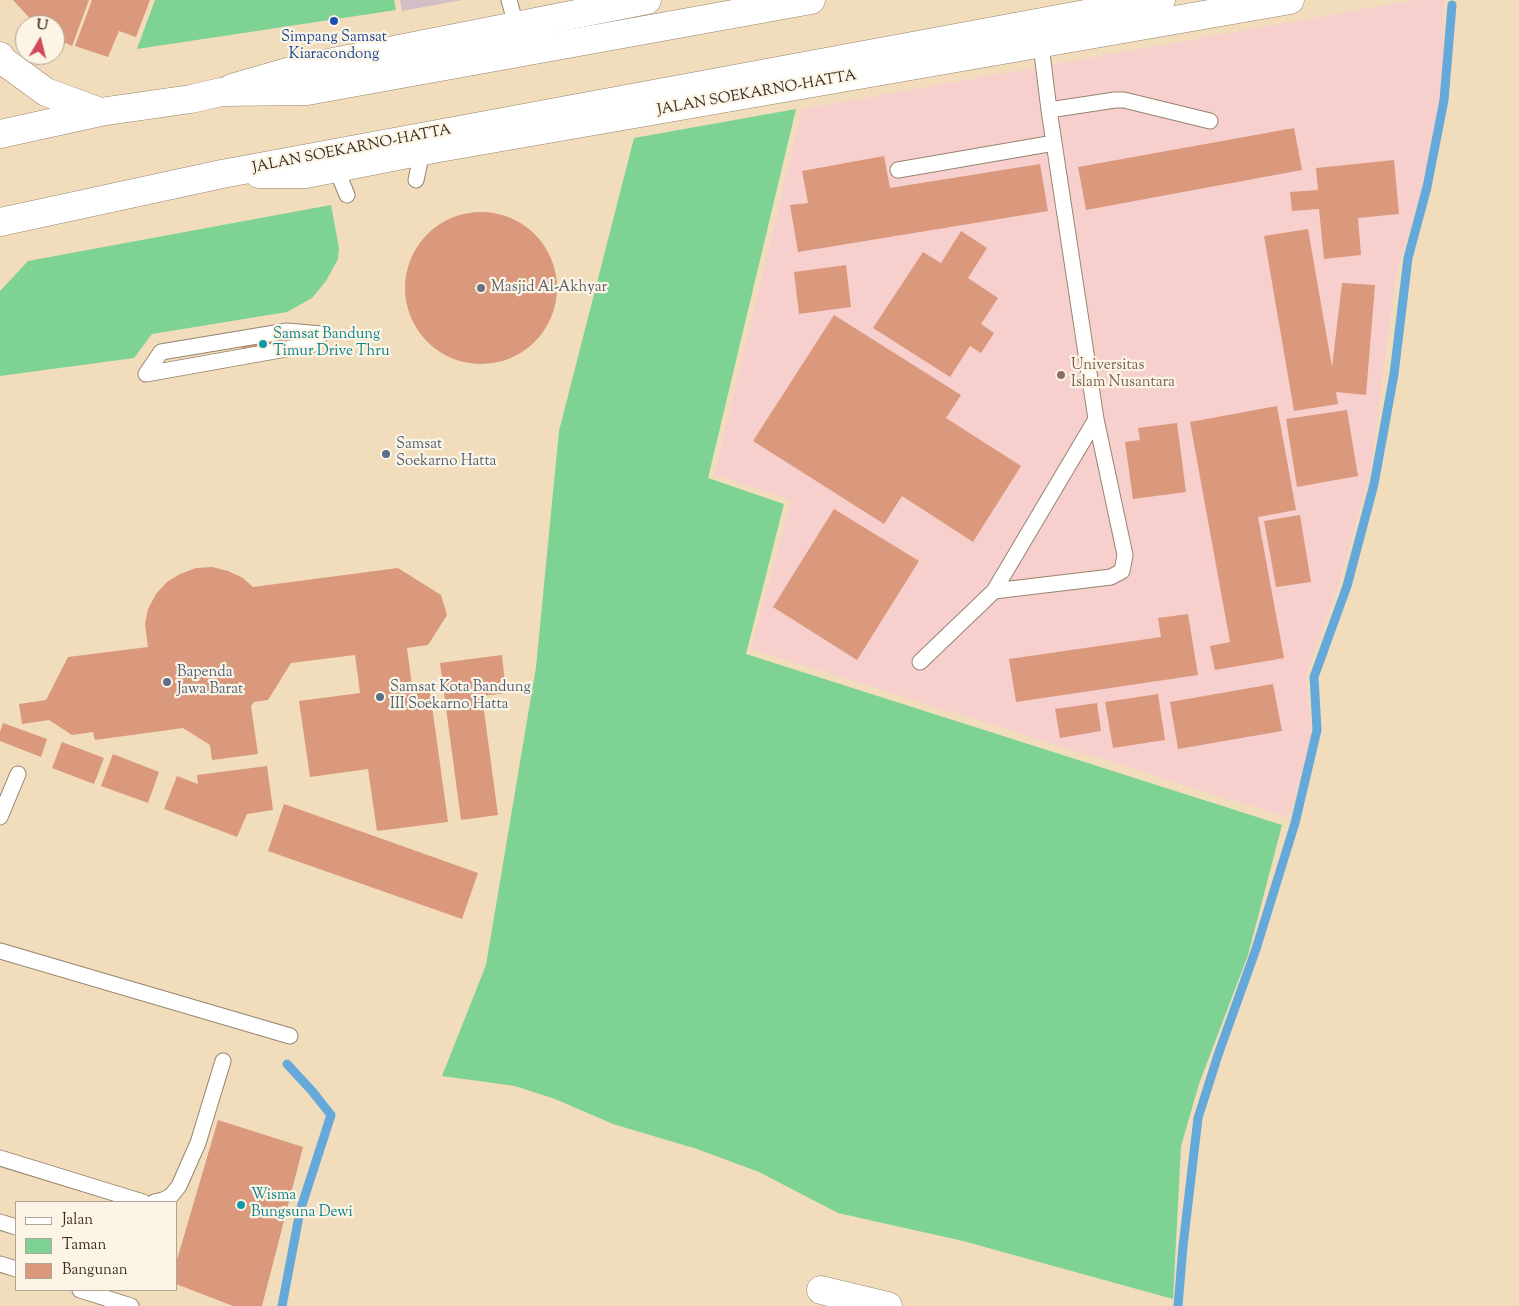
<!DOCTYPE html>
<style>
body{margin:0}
#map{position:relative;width:1519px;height:1306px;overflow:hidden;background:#f1ddbc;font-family:"Sorts Mill Goudy",serif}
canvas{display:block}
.legend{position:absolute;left:15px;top:1201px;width:162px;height:90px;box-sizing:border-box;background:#fcf5e5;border:1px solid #afa495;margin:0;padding:6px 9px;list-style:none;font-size:15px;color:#3b2a1e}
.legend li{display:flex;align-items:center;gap:10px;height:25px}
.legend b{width:25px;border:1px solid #afa495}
.north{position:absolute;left:15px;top:15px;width:50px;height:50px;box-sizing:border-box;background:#fcf5e5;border:1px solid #afa495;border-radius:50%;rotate:8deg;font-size:14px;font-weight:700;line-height:20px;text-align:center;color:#3b2a1e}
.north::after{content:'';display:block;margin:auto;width:18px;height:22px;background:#d1495b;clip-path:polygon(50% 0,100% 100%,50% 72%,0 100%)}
</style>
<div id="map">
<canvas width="1519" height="1306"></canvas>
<ul class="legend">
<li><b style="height:6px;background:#fff"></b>Jalan</li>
<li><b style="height:14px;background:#7ed294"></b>Taman</li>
<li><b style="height:14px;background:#da987d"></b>Bangunan</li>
</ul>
<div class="north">U</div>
</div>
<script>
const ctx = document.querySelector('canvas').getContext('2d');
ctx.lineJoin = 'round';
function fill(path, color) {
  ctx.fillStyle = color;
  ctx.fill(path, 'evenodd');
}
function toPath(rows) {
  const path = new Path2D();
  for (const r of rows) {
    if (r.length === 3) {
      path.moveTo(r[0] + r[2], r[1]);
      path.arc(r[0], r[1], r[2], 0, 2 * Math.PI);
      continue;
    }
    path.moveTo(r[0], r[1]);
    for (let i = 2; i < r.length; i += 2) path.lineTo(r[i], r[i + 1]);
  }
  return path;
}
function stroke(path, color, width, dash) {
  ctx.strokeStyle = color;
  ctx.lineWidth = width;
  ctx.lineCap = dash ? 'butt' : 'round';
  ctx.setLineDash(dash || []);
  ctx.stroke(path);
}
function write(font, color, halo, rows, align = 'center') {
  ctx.font = font + ' "Sorts Mill Goudy",serif';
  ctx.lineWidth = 4.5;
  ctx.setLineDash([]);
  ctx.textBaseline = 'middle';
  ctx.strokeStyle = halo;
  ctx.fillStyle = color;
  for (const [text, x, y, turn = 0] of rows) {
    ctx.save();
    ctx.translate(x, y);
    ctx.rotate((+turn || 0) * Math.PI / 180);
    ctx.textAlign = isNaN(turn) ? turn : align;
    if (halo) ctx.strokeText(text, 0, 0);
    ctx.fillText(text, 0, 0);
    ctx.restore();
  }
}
fill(toPath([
 [1415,0,1444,0,1442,88,1421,192,1396,276,1370,475,1337,590,1306,674,1312,735,1289,818,751,649,791,500,714,475,802,109]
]), '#f7d0ce');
fill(toPath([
 [400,0,462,0,402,11]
]), '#d2bec4');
fill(toPath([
 [155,0,394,0,396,10,137,49],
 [796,109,708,478,784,504,746,654,1282,825,1248,955,1199,1084,1181,1146,1173,1299,963,1241,838,1213,759,1172,697,1149,613,1124,555,1099,515,1086,442,1076,486,965,536,667,559,431,634,138],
 [331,205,339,248,338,259,326,281,312,298,287,312,152,334,134,358,0,376,0,291,28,261]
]), '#7ed294');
stroke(toPath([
 [282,1306,300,1211,331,1115,312,1091,287,1064],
 [1178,1306,1183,1246,1198,1118,1218,1055,1256,949,1295,823,1317,730,1314,677,1347,586,1374,484,1394,374,1408,258,1427,187,1444,100,1452,5]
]), '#65a9da', 9);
fill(toPath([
 [13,0,89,0,72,46,55,38,55,25,36,25],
 [92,0,150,0,136,37,119,31,108,57,75,46],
 [1294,128,1302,170,1086,210,1078,167],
 [884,156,890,188,1040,164,1048,211,798,252,790,205,808,203,802,171],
 [1394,160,1399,214,1358,218,1361,255,1324,259,1319,209,1292,211,1290,192,1318,190,1316,168],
 [481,288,76],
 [1308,229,1332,367,1342,283,1375,285,1366,395,1336,392,1338,404,1294,411,1264,236],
 [961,231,987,248,968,278,998,298,981,324,994,333,981,353,970,346,950,377,873,328,923,252,941,263],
 [846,265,851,307,799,314,794,272],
 [834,315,961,395,946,418,1021,466,973,542,902,496,884,524,753,441],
 [283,334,285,346,243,354,240,342],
 [1277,406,1296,510,1258,517,1284,658,1215,670,1210,646,1230,642,1190,422],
 [1347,410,1358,476,1297,487,1286,419],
 [1177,423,1186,492,1133,499,1125,442,1140,440,1138,428],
 [834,509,919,561,857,660,773,607],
 [1300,515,1311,582,1276,587,1264,521],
 [212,567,228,571,243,578,253,587,398,568,441,595,447,615,428,645,407,648,412,686,429,684,448,822,377,831,368,769,310,777,299,701,360,693,355,655,291,663,268,700,254,702,251,706,258,754,212,760,210,745,183,728,95,740,93,732,72,735,49,720,22,724,19,704,46,700,68,657,148,647,145,624,148,609,156,594,167,582,180,574,196,568],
 [1188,614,1198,675,1016,702,1009,659,1161,637,1158,618],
 [502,655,506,693,482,696,498,815,461,820,440,663],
 [1273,684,1282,731,1178,749,1170,702],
 [1158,694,1165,740,1113,748,1105,702],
 [1097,703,1101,731,1060,738,1055,709],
 [3,723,47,739,41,757,0,741,0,732],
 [62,742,104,758,94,784,52,768],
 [113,754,159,772,148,803,101,786],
 [267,766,273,810,247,814,237,837,164,809,177,776,198,784,197,775],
 [284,804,478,873,462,919,268,851],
 [218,1120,303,1147,262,1306,233,1306,176,1284,176,1263]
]), '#da987d');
const lane = toPath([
 [509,0,516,25],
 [1041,45,1049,110,1096,419,994,591,1111,577,1122,571,1125,555,1096,419],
 [1049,110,1115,100,1124,100,1210,121],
 [336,168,347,195],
 [898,170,1054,143],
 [416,180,422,152],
 [146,374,161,352,287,331,322,334],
 [146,374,314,344],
 [920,662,994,591],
 [0,817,18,774],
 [0,951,290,1036],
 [0,1158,143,1202],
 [154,1202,163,1200,171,1196,179,1186,198,1143,223,1061],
 [0,1222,16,1227],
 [0,1264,16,1269],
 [80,1290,131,1306]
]);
const street = toPath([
 [821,1290,888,1306]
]);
const secondary = toPath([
 [232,88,298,69,647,0],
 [259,174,306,174,433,149,1290,0]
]);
const highway = toPath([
 [0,56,2,60,46,92,100,112],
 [0,134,100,112,191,99,221,92,307,91,811,0],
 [0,222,222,174,1161,0]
]);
stroke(lane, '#96846d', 17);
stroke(street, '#96846d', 29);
stroke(secondary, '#96846d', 29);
stroke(highway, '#96846d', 29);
stroke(lane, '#fff', 15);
stroke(street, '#fff', 28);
stroke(secondary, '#fff', 28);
stroke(highway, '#fff', 28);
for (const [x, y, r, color] of [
 [334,21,5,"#1a4fb4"],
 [481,288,5,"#6b7280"],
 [263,344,5,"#0f9aa8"],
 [1061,375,5,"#8d6e63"],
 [386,454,5,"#5c6f8a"],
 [167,682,5,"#5c6f8a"],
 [380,697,5,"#5c6f8a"],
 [241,1205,5,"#0f9aa8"]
]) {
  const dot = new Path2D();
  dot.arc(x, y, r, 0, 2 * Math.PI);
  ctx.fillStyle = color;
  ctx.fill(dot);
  stroke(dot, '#fcf5e5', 2);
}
write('15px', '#164399', '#fcf5e5', [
 ["Simpang Samsat",334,38],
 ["Kiaracondong",334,55]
]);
write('15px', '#3b2a1e', '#fcf5e5', [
 ["JALAN SOEKARNO-HATTA",757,94,-10],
 ["JALAN SOEKARNO-HATTA",352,150,-11]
]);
write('15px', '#5b616d', '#fcf5e5', [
 ["Masjid Al-Akhyar",491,288]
], 'left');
write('15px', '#0d838f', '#fcf5e5', [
 ["Samsat Bandung",273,335],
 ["Timur Drive Thru",273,352],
 ["Wisma",251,1196],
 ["Bungsuna Dewi",251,1213]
], 'left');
write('15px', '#785e54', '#fcf5e5', [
 ["Universitas",1071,366],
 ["Islam Nusantara",1071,383]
], 'left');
write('15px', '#4e5e75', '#fcf5e5', [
 ["Samsat",396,445],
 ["Soekarno Hatta",396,462],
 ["Bapenda",177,673],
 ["Jawa Barat",177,690],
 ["Samsat Kota Bandung",390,688],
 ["III Soekarno Hatta",390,705]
], 'left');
</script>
